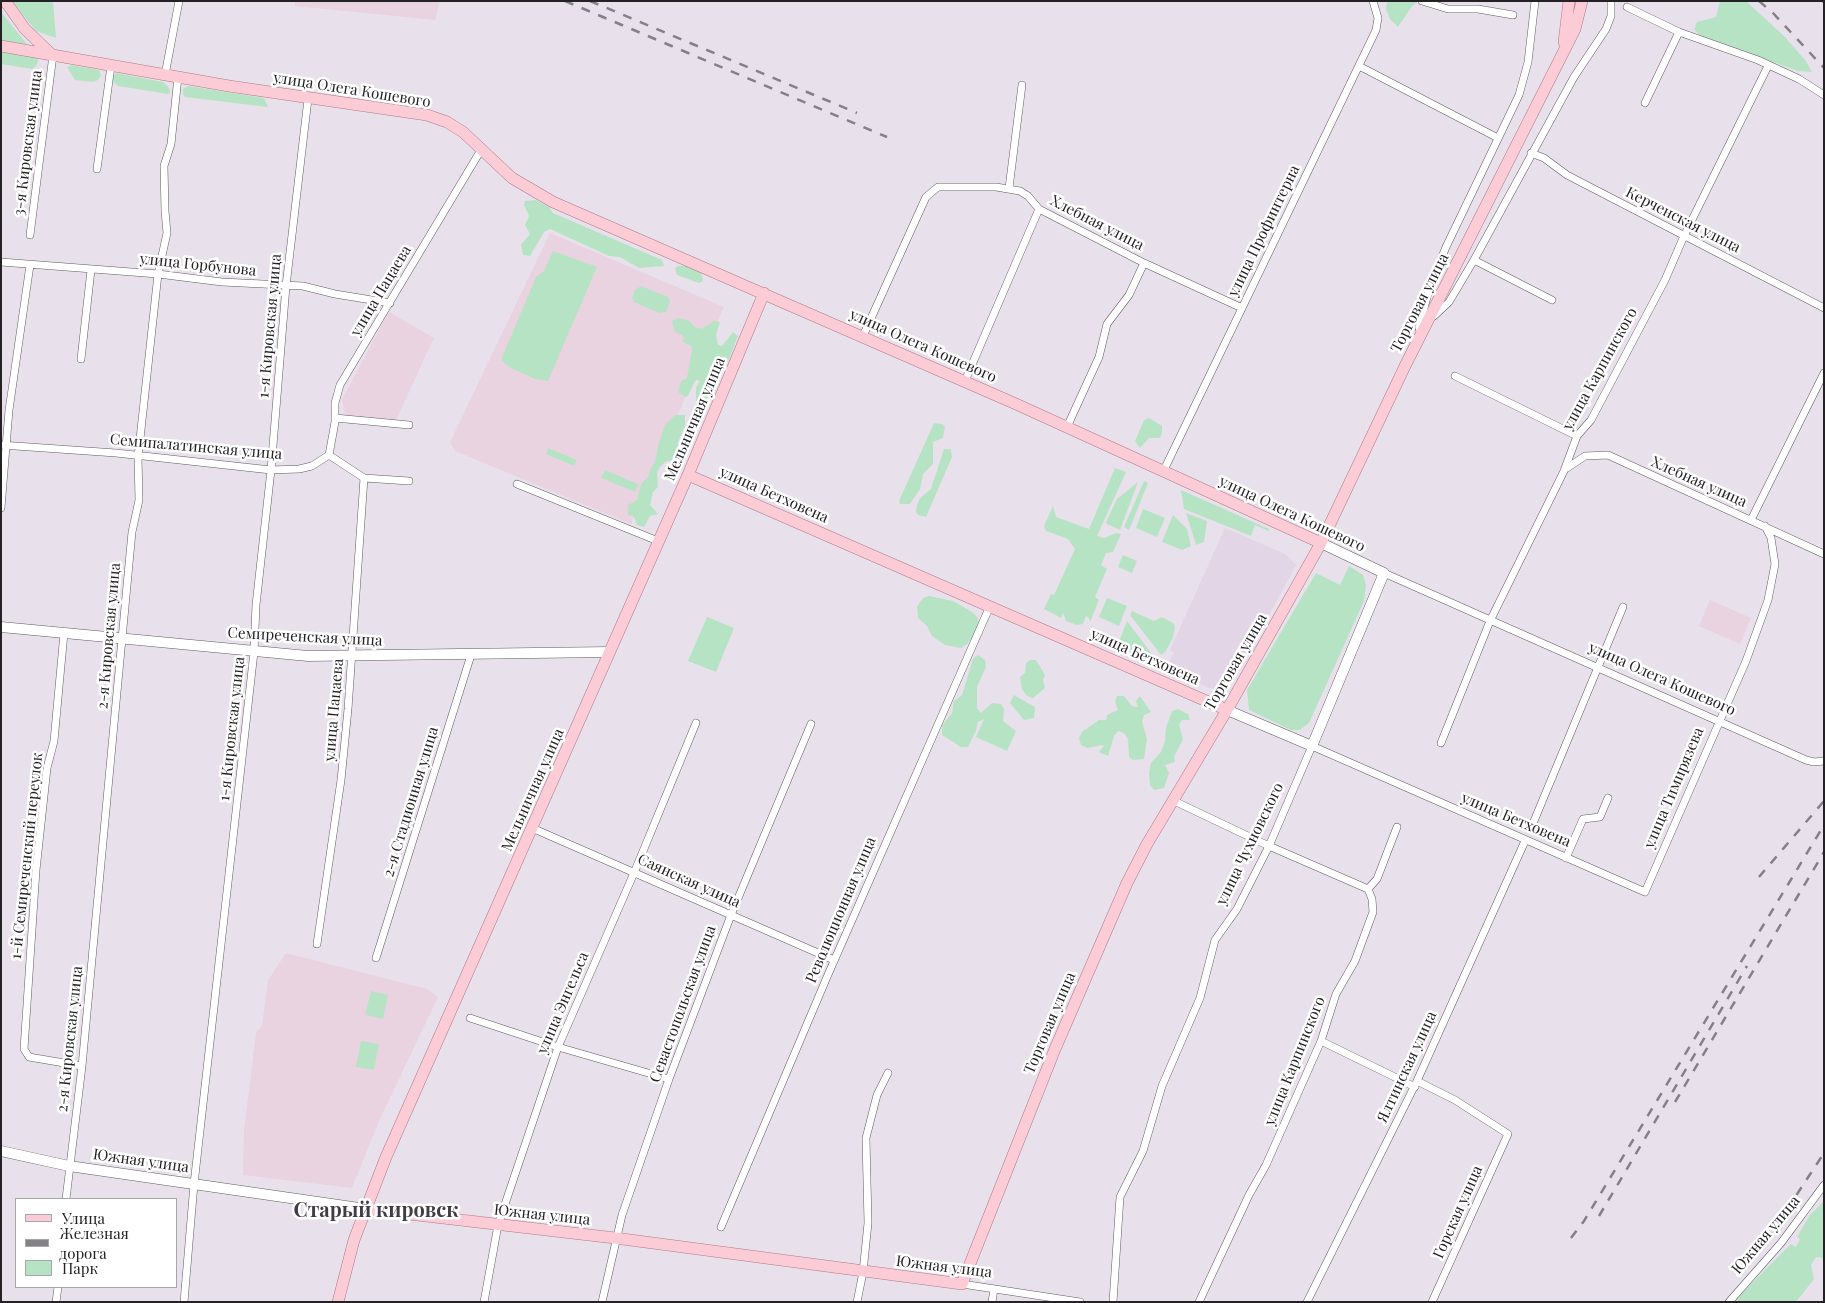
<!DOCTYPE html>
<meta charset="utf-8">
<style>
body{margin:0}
#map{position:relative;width:1825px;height:1303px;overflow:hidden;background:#e8e1eb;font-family:"Playfair Display",serif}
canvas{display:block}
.frame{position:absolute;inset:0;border:2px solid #242125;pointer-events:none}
.legend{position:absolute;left:15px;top:1198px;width:162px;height:90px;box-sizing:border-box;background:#fff;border:1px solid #a7a6a8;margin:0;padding:6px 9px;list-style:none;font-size:15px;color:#242125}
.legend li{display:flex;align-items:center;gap:10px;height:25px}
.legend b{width:25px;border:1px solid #a7a6a8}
</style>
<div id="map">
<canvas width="1825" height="1303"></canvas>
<div class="frame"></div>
<ul class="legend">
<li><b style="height:6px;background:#fbcbd6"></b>Улица</li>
<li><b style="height:6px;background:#858087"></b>Железная дорога</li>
<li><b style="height:14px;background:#b7e3c5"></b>Парк</li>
</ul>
</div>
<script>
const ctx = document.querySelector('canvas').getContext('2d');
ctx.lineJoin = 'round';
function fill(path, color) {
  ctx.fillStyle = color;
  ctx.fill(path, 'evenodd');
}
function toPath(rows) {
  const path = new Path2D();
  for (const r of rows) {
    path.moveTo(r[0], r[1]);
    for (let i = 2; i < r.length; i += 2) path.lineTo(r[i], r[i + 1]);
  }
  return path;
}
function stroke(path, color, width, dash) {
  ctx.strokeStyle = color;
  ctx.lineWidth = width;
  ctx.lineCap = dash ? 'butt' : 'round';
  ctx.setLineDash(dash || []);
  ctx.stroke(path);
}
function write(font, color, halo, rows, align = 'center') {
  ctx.font = font + ' "Playfair Display",serif';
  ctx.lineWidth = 5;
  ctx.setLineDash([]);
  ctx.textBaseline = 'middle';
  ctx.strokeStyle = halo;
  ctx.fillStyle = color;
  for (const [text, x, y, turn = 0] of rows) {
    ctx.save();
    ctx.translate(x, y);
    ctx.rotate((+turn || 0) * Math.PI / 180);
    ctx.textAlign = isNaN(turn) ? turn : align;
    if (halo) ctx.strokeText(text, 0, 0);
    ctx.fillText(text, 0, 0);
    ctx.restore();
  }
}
fill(toPath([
 [1225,528,1285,554,1296,565,1239,671,1224,688,1208,688,1167,665,1174,653,1170,650]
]), '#e1d5e6');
fill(toPath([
 [295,1,440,1,435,20,295,6],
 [550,233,724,307,631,524,455,451,450,442],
 [389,312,434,338,396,420,345,416,342,399],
 [1710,600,1751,618,1740,644,1699,626],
 [286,953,427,989,438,997,379,1121,352,1188,243,1175,244,1130,256,1032,262,1026,268,980]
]), '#e9d3e0');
fill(toPath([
 [12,1,53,1,56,38,36,31],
 [1387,1,1419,1,1412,6,1398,27,1390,19,1386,9],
 [1720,1,1746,1,1784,36,1806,61,1812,72,1798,71,1699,35,1694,29,1697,22,1716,17],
 [1,12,27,44,1,41],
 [1,51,38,58,37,65,32,69,1,64],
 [71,65,99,70,101,75,98,80,93,82,75,80,67,67],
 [116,73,163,82,169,88,170,92,168,94,118,86,112,81,112,76],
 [188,86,264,98,268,107,185,97,183,94,183,89],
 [536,200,549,207,553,213,662,260,664,266,639,268,620,257,609,256,550,229,544,232,530,256,523,255,521,245,530,234,525,225,529,216,524,205,525,201],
 [553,251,597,267,548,381,535,379,509,367,501,360,536,277,544,271],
 [678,266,688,266,701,272,703,281,699,283,677,275,675,268],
 [641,286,668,297,670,302,666,312,659,313,634,302,632,298,635,290],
 [678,318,688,320,695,327,702,329,714,321,720,322,716,335,718,345,722,346,733,332,738,336,728,362,710,366,709,376,714,389,703,413,696,409,696,387,700,381,696,380,694,383,688,396,685,397,678,392,681,381,687,378,692,350,692,347,682,341,684,338,682,335,675,332,672,321],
 [675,415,685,415,685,426,678,442,678,449,684,447,692,420,696,419,698,424,683,457,665,462,660,467,657,473,658,487,653,492,650,505,658,514,650,516,644,527,637,525,633,515,628,516,628,505,637,500,641,484,648,477,651,468,655,462,659,442,665,425],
 [1149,418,1162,426,1162,432,1160,438,1149,438,1140,448,1135,441,1144,420],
 [934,423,942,424,945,427,943,438,933,442,933,464,923,474,920,489,910,504,900,504,899,501],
 [548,448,577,460,574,466,546,454],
 [944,449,951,449,952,457,926,517,918,515,916,512,917,505,920,498,931,489],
 [1115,468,1126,472,1097,536,1104,538,1116,533,1121,534,1113,552,1106,553,1101,565,1107,569,1095,597,1099,600,1090,622,1089,618,1086,616,1083,624,1077,625,1066,621,1063,613,1061,618,1044,609,1051,594,1054,595,1075,549,1068,539,1046,531,1044,526,1053,506,1056,517,1089,529],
 [605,470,638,484,635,492,601,478],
 [1144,481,1148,483,1129,530,1124,527],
 [1138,482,1120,530,1107,524,1106,522,1117,499],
 [1181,490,1269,529,1269,531,1255,525,1251,536,1184,509],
 [1143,509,1165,518,1157,537,1136,528],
 [1186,513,1207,521,1204,542,1196,545],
 [1173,515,1187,529,1191,546,1182,550,1162,542],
 [1123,555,1137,561,1132,573,1118,567],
 [1349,566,1363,575,1366,586,1364,601,1309,723,1300,730,1291,730,1249,710,1247,690,1316,573,1340,585],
 [929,596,953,601,972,612,977,617,980,627,967,644,961,648,945,645,932,636,927,626,918,618,917,607,923,598],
 [1107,598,1127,606,1119,626,1099,617],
 [1132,611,1154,621,1162,617,1173,623,1175,627,1173,637,1166,651,1161,655,1130,615],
 [707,617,734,628,716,672,688,661],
 [1127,621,1155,658,1153,662,1131,650,1121,642,1120,639],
 [978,655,985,660,986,667,977,687,977,708,981,713,992,703,1001,704,1004,709,1003,721,1016,731,1007,751,976,737,984,719,978,722,976,731,968,747,961,747,942,735,942,726,952,713,954,701,962,695,973,659],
 [1030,660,1036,660,1045,675,1043,680,1045,688,1033,698,1027,696,1022,689,1020,677,1025,673,1026,663],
 [1014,695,1035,707,1034,718,1024,720,1010,703],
 [1117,696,1124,696,1132,706,1138,707,1136,701,1140,696,1151,712,1144,715,1142,721,1147,739,1144,759,1133,760,1129,757,1128,739,1124,733,1118,731,1114,736,1108,756,1099,752,1104,746,1102,745,1087,748,1081,745,1079,738,1082,732,1099,720,1106,720,1107,715,1118,710,1115,702],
 [1178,709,1188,714,1190,720,1182,720,1179,725,1183,739,1174,757,1175,762,1165,765,1169,773,1164,788,1154,790,1150,785,1149,773,1151,763,1161,752,1165,741,1166,728,1172,711],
 [371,991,388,995,383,1019,365,1015],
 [361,1041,379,1044,374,1070,356,1067],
 [1824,1201,1824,1258,1816,1257,1811,1265,1814,1279,1796,1302,1733,1302,1791,1244,1796,1247,1800,1239,1797,1237,1810,1215]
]), '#b7e3c5');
const street = toPath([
 [1422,1,1448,9,1478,9,1513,15],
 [1627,7,1679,32,1758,60,1799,79,1824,95],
 [1359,66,1498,138],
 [165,75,179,1],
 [1645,103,1679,32],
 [1531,153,1544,158,1567,175,1824,308],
 [97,169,111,66],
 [1009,188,1022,85],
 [30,235,53,55],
 [1474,260,1552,300],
 [1,262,158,274,222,282,303,286,335,294,390,303],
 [1434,316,1449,302,1474,260,1574,77,1606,29,1611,16,1611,1],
 [1419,328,1429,289,1446,247,1519,95,1528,62,1535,1],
 [863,336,926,197,938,187,996,187,1020,191,1028,196,1039,209,1144,263,1242,308],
 [81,359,91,270],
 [1455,376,1577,436],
 [965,381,1039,209],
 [335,418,409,425],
 [1067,427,1099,357,1107,324,1129,295,1144,263],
 [1,445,116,453,271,470,299,469,312,466,329,455,364,478,409,481],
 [329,455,335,422,335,403,340,385,481,150],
 [1567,468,1585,456,1608,455,1824,554],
 [1163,472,1376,30,1378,18,1373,1],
 [517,484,658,541],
 [1,508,9,410,30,265],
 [1751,520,1824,373],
 [1384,573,1806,760,1814,762,1824,761],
 [64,633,54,741,47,768,36,870,24,1049,29,1057,82,1066],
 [1441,743,1490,621,1564,471,1577,436,1591,420,1665,280,1684,236,1768,66],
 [1172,800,1269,846,1368,889],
 [1534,821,1623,607],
 [532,828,834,960],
 [1566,858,1583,819,1600,817,1608,798],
 [317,944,341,780,348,709,364,478],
 [376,958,471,655],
 [470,1018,558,1047,669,1079],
 [1321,1041,1415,1087],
 [1417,1081,1455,1100,1508,1134,1432,1302],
 [66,1199,82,1066,132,532,139,500,138,457,158,274,167,233,165,211,164,166,171,144,178,77],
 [721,1227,827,977,990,606],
 [962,1284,1080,1302],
 [56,1302,58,1287],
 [184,1302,194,1184,254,652,256,605,271,470,286,286,308,99],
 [484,1302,498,1225,558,1047,634,873,696,723],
 [602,1302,622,1215,669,1079,731,915,811,724],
 [857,1302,863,1272,868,1223,866,1138,877,1095,888,1073],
 [992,1302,994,1289],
 [1113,1302,1120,1197,1143,1151,1162,1086,1200,998,1215,940,1237,909,1269,846,1312,746,1645,892,1746,661,1768,600,1775,564,1771,538,1765,526],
 [1199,1302,1249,1195,1266,1165,1321,1041,1336,994,1355,961,1373,912,1372,899,1368,889,1377,879,1397,827],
 [1307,1302,1417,1081,1525,841],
 [1729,1302,1781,1243,1824,1185]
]);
const secondary = toPath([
 [1,627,308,656,609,652],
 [1227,710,1312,746,1384,573,1321,543],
 [1,1151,69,1166,366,1209]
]);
const primary = toPath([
 [5,1,25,29,51,54],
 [1564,42,1569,1],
 [1,46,229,86,427,115,447,122,463,132,512,178,553,202,1016,404,1321,543],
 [688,475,1227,710],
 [366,1209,615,1238,962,1284,1055,1049,1127,883,1147,844,1227,710,1321,543,1405,366,1568,43,1575,29,1582,1],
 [338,1302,354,1240,386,1157,688,475,764,293]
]);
stroke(street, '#605a63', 8);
stroke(secondary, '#605a63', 11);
stroke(primary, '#ae7986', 12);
stroke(street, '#fff', 7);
stroke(secondary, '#fff', 10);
stroke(primary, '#fbcbd6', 11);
stroke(toPath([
 [565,1,887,137],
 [590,1,857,113],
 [1759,1,1773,13,1824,68],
 [1822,1,1824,2],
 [1759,877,1824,801],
 [1675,1102,1824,852],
 [1599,1216,1747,966],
 [1571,1238,1584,1221,1824,825],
 [1767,1240,1824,1153]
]), '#858087', 2.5, [9, 9]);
write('15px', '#242125', '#fff', [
 ["улица Олега Кошевого",352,90,9],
 ["3-я Кировская улица",28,143,-83],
 ["Керченская улица",1683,220,27],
 ["Хлебная улица",1097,223,27],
 ["улица Профинтерна",1264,231,-64],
 ["улица Горбунова",198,265,6],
 ["улица Пацаева",381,291,-59],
 ["Торговая улица",1420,303,-63],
 ["1-я Кировская улица",270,326,-85],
 ["улица Олега Кошевого",923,346,24],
 ["улица Карпинского",1600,369,-61],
 ["Мельничная улица",695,419,-67],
 ["Семипалатинская улица",196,447,5],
 ["Хлебная улица",1699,482,24],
 ["улица Бетховена",774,495,24],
 ["улица Олега Кошевого",1292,514,25],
 ["2-я Кировская улица",109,636,-85],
 ["Семиреченская улица",305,637,3],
 ["улица Бетховена",1145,657,24],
 ["Торговая улица",1236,662,-60],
 ["улица Олега Кошевого",1662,679,24],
 ["улица Пацаева",334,710,-85],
 ["1-я Кировская улица",232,729,-84],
 ["улица Тимирязева",1674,788,-67],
 ["Мельничная улица",533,790,-66],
 ["2-я Стадионная улица",411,802,-73],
 ["улица Бетховена",1516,820,23],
 ["улица Чухновского",1250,844,-64],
 ["1-й Семиреченский переулок",27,856,-84],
 ["Саянская улица",689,881,24],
 ["Революционная улица",841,910,-67],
 ["улица Энгельса",563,1003,-67],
 ["Севастопольская улица",683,1004,-70],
 ["Торговая улица",1050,1023,-67],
 ["2-я Кировская улица",70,1039,-84],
 ["улица Карпинского",1295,1061,-68],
 ["Ялтинская улица",1407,1067,-65],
 ["Южная улица",141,1161,8],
 ["Горская улица",1458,1212,-66],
 ["Южная улица",542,1215,6],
 ["Южная улица",1766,1235,-50],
 ["Южная улица",944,1267,7]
]);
write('bold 20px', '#423c44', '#fff', [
 ["Старый кировск",376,1211]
]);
</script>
